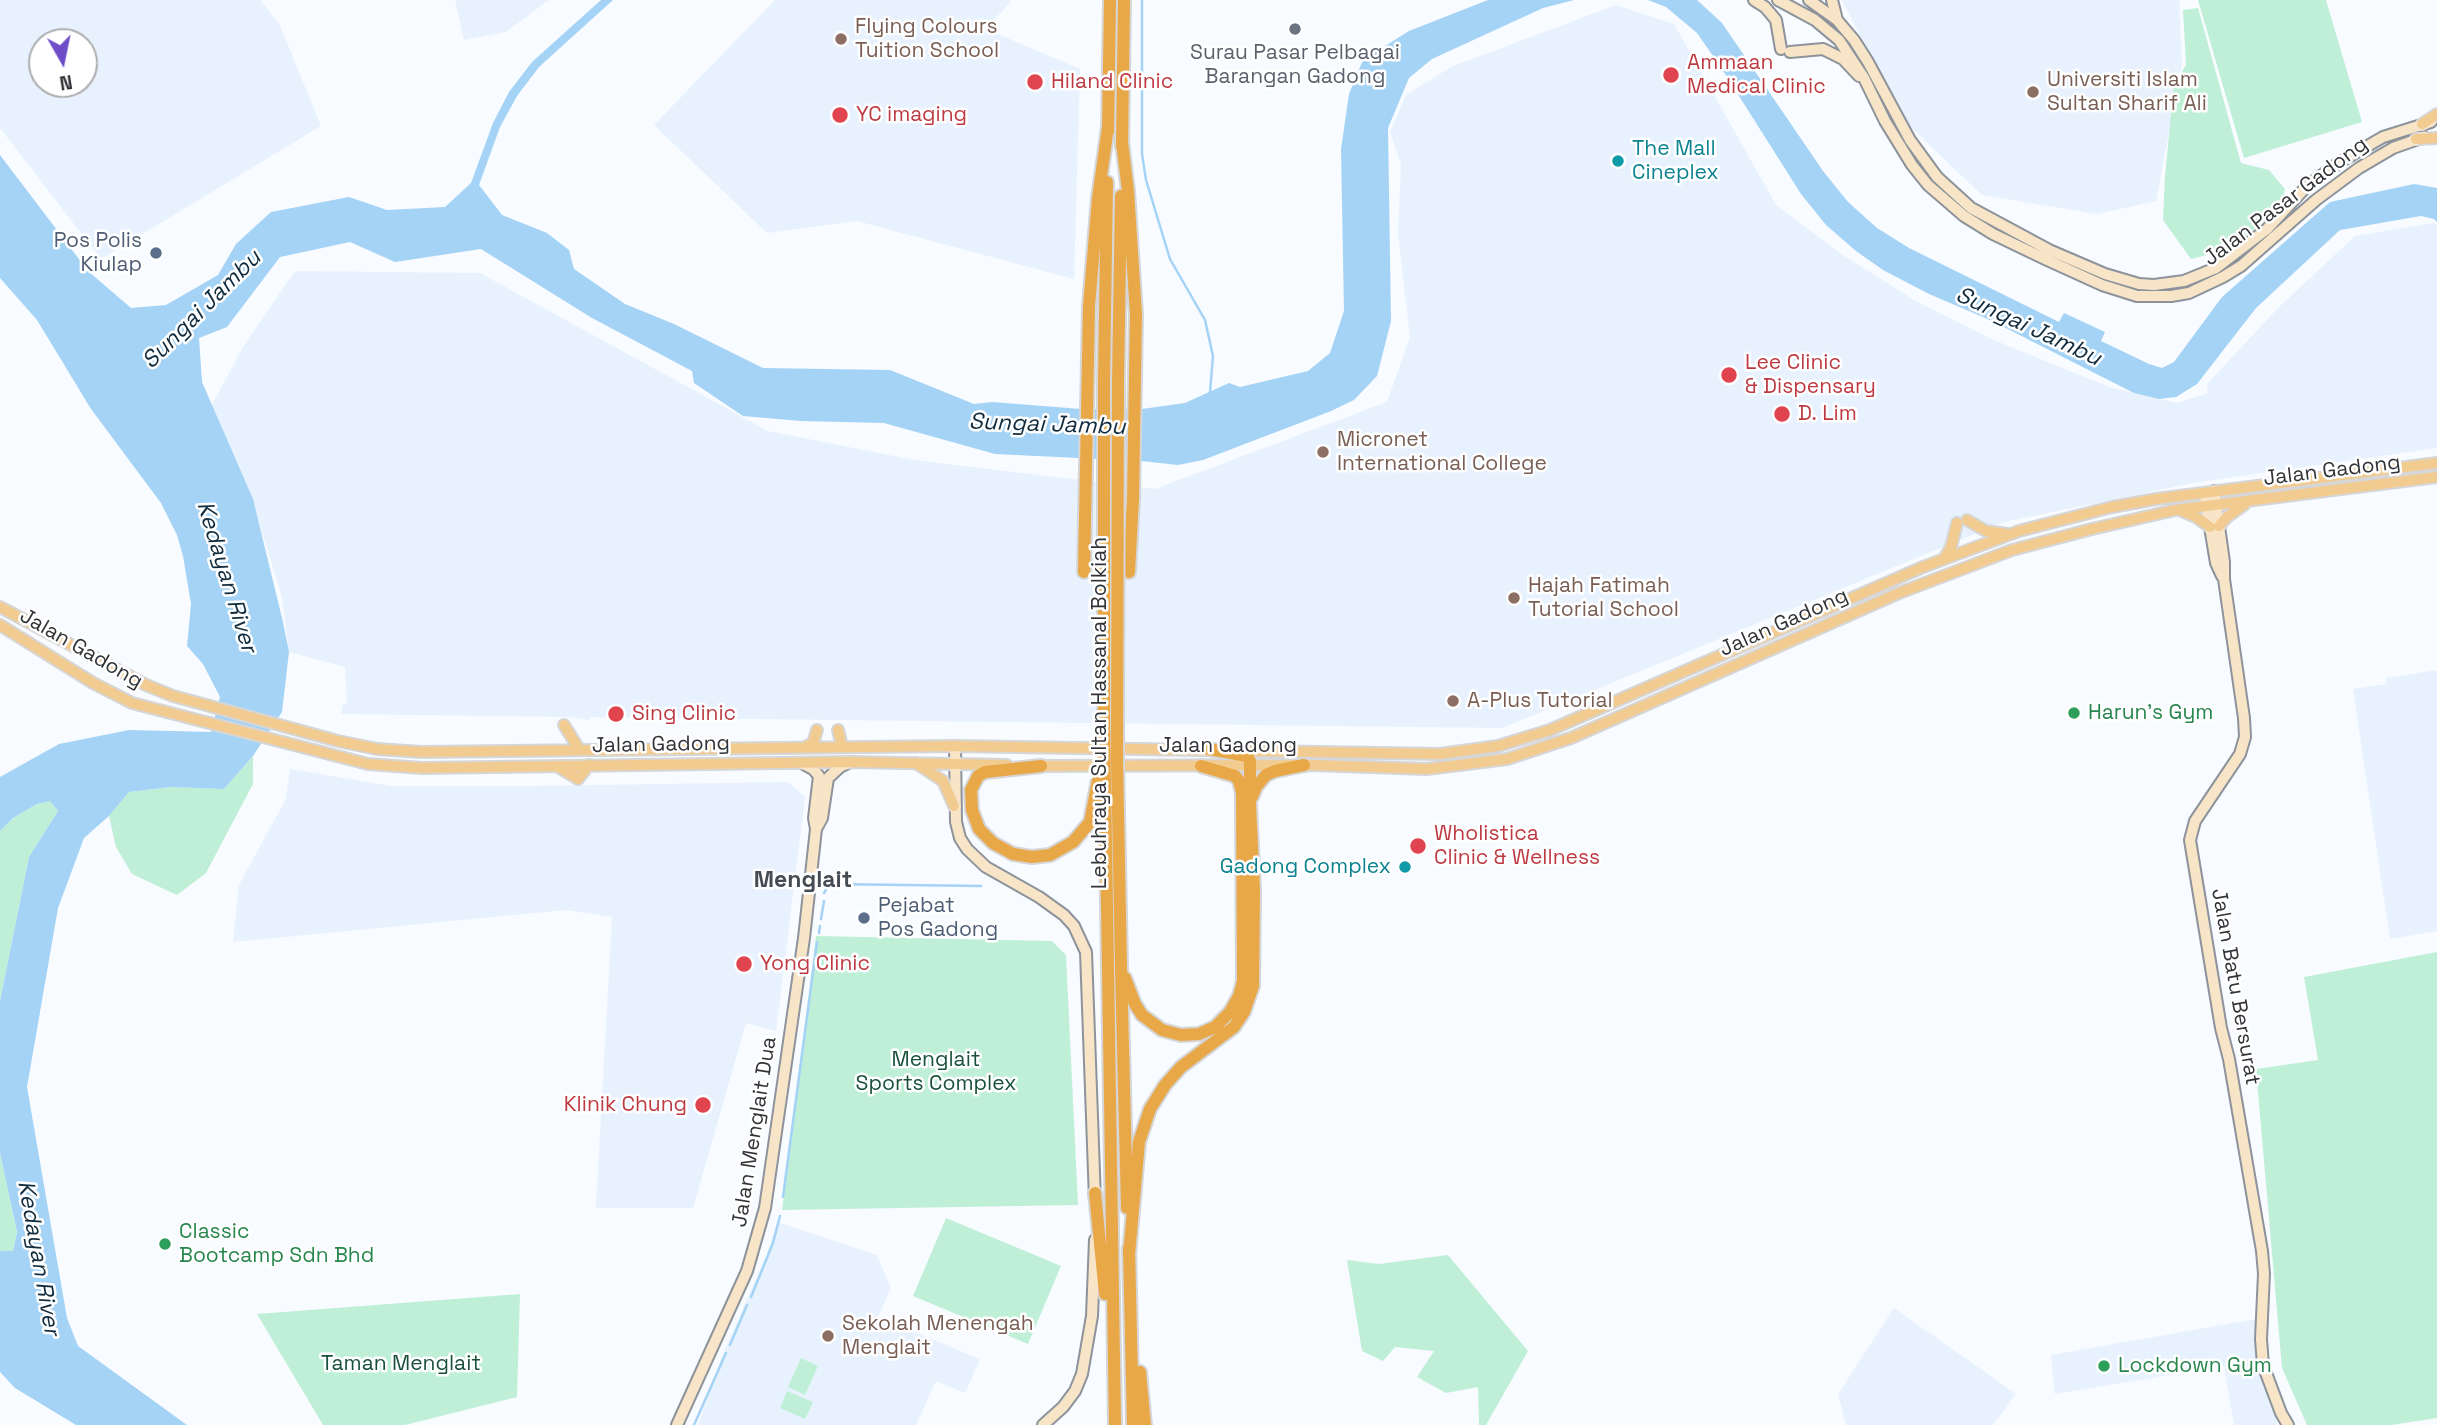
<!DOCTYPE html>
<style>
body{margin:0}
#map{position:relative;width:2437px;height:1425px;overflow:hidden;background:#f8fbff;font-family:"Space Grotesk",sans-serif}
canvas{display:block}
.north{position:absolute;left:28px;top:28px;width:70px;height:70px;box-sizing:border-box;background:#fff;border:2px solid #adadaf;border-radius:50%;rotate:171deg;font-size:19px;font-weight:700;line-height:28px;text-align:center;color:#313337}
.north::after{content:'';display:block;margin:auto;width:24px;height:32px;background:#6e4dc7;clip-path:polygon(50% 0,100% 100%,50% 72%,0 100%)}
</style>
<div id="map">
<canvas width="2437" height="1425"></canvas>
<div class="north">N</div>
</div>
<script>
const ctx = document.querySelector('canvas').getContext('2d');
ctx.lineJoin = 'round';
function fill(path, color) {
  ctx.fillStyle = color;
  ctx.fill(path, 'evenodd');
}
function toPath(rows) {
  const path = new Path2D();
  for (const r of rows) {
    path.moveTo(r[0], r[1]);
    for (let i = 2; i < r.length; i += 2) path.lineTo(r[i], r[i + 1]);
  }
  return path;
}
function stroke(path, color, width, dash) {
  ctx.strokeStyle = color;
  ctx.lineWidth = width;
  ctx.lineCap = dash ? 'butt' : 'round';
  ctx.setLineDash(dash || []);
  ctx.stroke(path);
}
function write(font, color, halo, rows, align = 'center') {
  ctx.font = font + ' "Space Grotesk",sans-serif';
  ctx.lineWidth = 5;
  ctx.setLineDash([]);
  ctx.textBaseline = 'middle';
  ctx.strokeStyle = halo;
  ctx.fillStyle = color;
  for (const [text, x, y, turn = 0] of rows) {
    ctx.save();
    ctx.translate(x, y);
    ctx.rotate((+turn || 0) * Math.PI / 180);
    ctx.textAlign = isNaN(turn) ? turn : align;
    if (halo) ctx.strokeText(text, 0, 0);
    ctx.fillText(text, 0, 0);
    ctx.restore();
  }
}
fill(toPath([
 [0,0,260,0,279,23,321,126,101,259,0,128],
 [42,42,84,42,84,84,42,84],
 [455,0,549,0,506,32,464,40],
 [775,0,1012,0,986,29,1080,69,1074,279,857,221,767,233,654,125],
 [1842,0,2179,0,2182,64,2156,201,2097,214,1982,195,1902,119],
 [1616,5,1674,24,1776,205,1843,255,1914,300,1994,340,2109,387,2177,403,2208,393,2207,384,2279,307,2355,236,2434,223,2437,225,2437,448,2193,483,2004,522,1502,728,590,717,589,720,567,717,341,714,343,704,347,704,345,667,289,652,282,597,255,510,212,405,243,347,295,271,480,273,768,431,914,460,1155,489,1387,402,1410,337,1398,234,1401,164,1390,132,1406,95,1451,67],
 [2437,670,2437,931,2390,939,2353,689,2386,684,2386,678],
 [290,769,391,786,531,786,788,782,805,797,776,1031,746,1023,693,1208,596,1208,612,917,566,910,233,942,239,885,286,799],
 [777,1222,877,1255,891,1288,878,1317,980,1359,965,1393,936,1381,916,1425,698,1425,722,1356,767,1254],
 [1894,1308,2016,1394,1993,1425,1846,1425,1838,1394],
 [2262,1318,2277,1425,2234,1425,2224,1366,2055,1394,2051,1355]
]), '#e8f2fe');
fill(toPath([
 [2198,0,2326,0,2362,122,2244,158],
 [2198,8,2241,163,2269,170,2285,189,2282,204,2234,248,2191,259,2163,220,2165,176,2174,84,2186,65,2183,10],
 [253,756,253,784,206,873,177,895,132,874,116,847,109,816,129,792,171,787,224,789],
 [50,801,58,811,29,857,0,1001,0,831,13,818,37,804],
 [816,936,1052,941,1066,955,1078,1205,782,1210],
 [2437,952,2437,1418,2391,1425,2307,1425,2282,1368,2256,1069,2318,1060,2304,977],
 [0,1153,17,1232,13,1251,0,1251],
 [946,1218,1061,1266,1028,1344,913,1296],
 [1448,1255,1528,1351,1486,1425,1479,1425,1478,1387,1446,1393,1417,1377,1434,1351,1395,1347,1383,1361,1362,1351,1347,1260,1379,1264],
 [520,1294,517,1397,405,1425,323,1425,257,1314],
 [801,1358,818,1366,805,1395,788,1387],
 [787,1391,813,1402,805,1419,780,1408]
]), '#c0efd8');
fill(toPath([
 [601,0,613,0,539,67,517,96,500,127,479,185,502,215,547,233,569,250,574,269,625,304,674,324,763,368,890,370,974,404,992,402,1081,409,1142,409,1185,403,1229,383,1240,387,1308,371,1330,353,1344,311,1341,149,1349,94,1363,60,1409,31,1488,0,1574,0,1543,8,1432,59,1409,78,1388,128,1391,321,1377,376,1354,400,1331,411,1203,460,1178,465,1141,461,995,454,884,423,801,421,743,416,694,383,692,371,592,318,481,249,395,262,350,242,280,257,227,327,199,338,202,382,253,499,283,622,289,652,282,712,253,756,224,789,171,787,129,792,109,816,84,838,58,908,27,1087,67,1318,78,1346,187,1425,76,1425,15,1388,0,1372,0,1251,13,1251,17,1232,0,1153,0,1001,29,857,58,811,50,801,37,804,13,818,0,831,0,777,59,744,129,730,211,732,220,697,203,664,187,646,191,604,183,556,177,535,161,503,91,409,37,320,0,278,0,155,88,271,131,308,166,305,218,275,236,244,271,212,349,197,387,210,445,207,471,183,493,123,509,92,532,62],
 [1648,0,1697,0,1722,23,1823,171,1848,202,1877,228,1909,248,2059,322,2064,313,2105,332,2101,341,2149,364,2162,368,2174,362,2222,297,2330,202,2414,184,2437,188,2437,222,2434,219,2421,216,2340,230,2256,308,2197,384,2176,397,2159,399,2134,393,1990,320,1929,294,1883,270,1856,251,1826,225,1801,194,1720,66,1697,33,1666,7]
]), '#a4d3f6');
stroke(toPath([
 [1142,0,1142,154,1146,180,1170,259,1205,320,1213,356,1210,392],
 [824,893,830,884,981,886],
 [821,919,824,901],
 [819,933,820,926],
 [783,1197,817,942],
 [751,1297,773,1243,780,1216],
 [730,1345,747,1305],
 [694,1425,726,1353]
]), '#a4d3f6', 2.5);
const secondary = toPath([
 [1754,0,1765,7,1776,20,1781,49],
 [1778,0,1815,20,1839,40,1864,78,1885,121,1912,165,1928,185,1964,216,1993,234,2045,259,2102,285,2137,296,2171,296,2189,293,2223,277,2241,266,2316,200,2359,168,2393,148,2424,137],
 [1809,0,1837,20,1854,40,1868,62,1910,140,1937,177,1971,208,2049,250,2105,274,2139,284,2154,285,2184,281,2216,268,2267,229,2306,187,2340,162,2383,137,2431,122],
 [1832,0,1837,20],
 [1790,52,1823,49,1843,59,1859,76],
 [2214,491,2224,562,2224,579,2244,718,2245,737,2240,754,2195,821,2190,840,2221,1028,2229,1059,2262,1251,2264,1274,2261,1339,2263,1365,2281,1413,2288,1425],
 [2205,497,2216,563,2222,576],
 [955,746,956,822,960,838,967,849,986,867,1039,897,1064,915,1074,926,1086,952,1095,1200],
 [816,829,822,818,828,778,840,767,850,762],
 [677,1425,747,1271,765,1208,804,938,816,829,814,818,819,776,813,769,802,763],
 [1043,1425,1063,1407,1075,1391,1082,1374,1092,1316,1095,1240]
]);
const primary = toPath([
 [2422,124,2437,114],
 [2416,139,2437,138],
 [2182,511,2196,517,2210,527],
 [1967,520,1986,531,2007,534],
 [2219,526,2227,517,2245,504],
 [1944,559,1951,547,1957,523],
 [0,607,146,685,173,696,338,741,377,749,421,752,955,746,1440,754,1498,746,1550,730,1923,567,2019,531,2112,507,2156,499,2437,463],
 [0,625,93,683,132,703,368,764,422,768,851,762,1007,765],
 [564,725,579,749],
 [838,730,842,746],
 [807,746,813,743,817,730],
 [916,763,943,781,954,806],
 [557,766,578,779,589,765],
 [1033,766,1313,765,1427,769,1507,759,1571,738,1899,593,2012,550,2092,529,2175,510,2437,477]
]);
const highway = toPath([
 [1108,132,1110,0],
 [1122,142,1128,191,1136,314,1133,499,1129,572],
 [1122,147,1124,0],
 [1104,381,1107,182],
 [1118,381,1121,196],
 [1084,572,1089,306,1098,198,1108,127],
 [1252,797,1256,787,1266,775,1275,771,1304,765],
 [1013,854,993,843,979,829,972,810,971,790,978,776,985,772,1041,766],
 [1121,967,1127,1208],
 [1108,968,1115,1425],
 [1125,978,1135,1004,1142,1015,1162,1030,1181,1035,1199,1034,1215,1027,1230,1012,1239,996,1243,981,1242,793,1239,781,1235,776,1201,766],
 [1095,1193,1105,1294],
 [1129,1248,1133,1425],
 [1129,1255,1139,1142,1150,1109,1165,1085,1181,1067,1234,1027,1244,1012,1253,986,1254,890,1250,804,1250,761,1247,756,1209,749],
 [1140,1372,1145,1425]
]);
stroke(secondary, '#8c939b', 14);
stroke(primary, '#d6d6d7', 14);
stroke(highway, '#d6d6d7', 16);
stroke(secondary, '#f8e5c8', 10);
stroke(primary, '#f2cb91', 10);
stroke(highway, '#e9a848', 12);
const highwayBridge = toPath([
 [1104,381,1104,717,1108,968],
 [1118,381,1117,759,1121,967],
 [1013,854,1032,857,1050,855,1073,842,1090,822,1098,780]
]);
stroke(highwayBridge, '#d6d6d7', 16, []);
stroke(highwayBridge, '#e9a848', 12);
for (const [x, y, r, color] of [
 [1295,29,7,"#6b7280"],
 [841,39,7,"#8d6e63"],
 [1671,75,9,"#e0444e"],
 [1035,82,9,"#e0444e"],
 [2033,92,7,"#8d6e63"],
 [840,115,9,"#e0444e"],
 [1618,161,7,"#0f9aa8"],
 [156,253,7,"#5c6f8a"],
 [1729,375,9,"#e0444e"],
 [1782,414,9,"#e0444e"],
 [1323,452,7,"#8d6e63"],
 [1514,598,7,"#8d6e63"],
 [1453,701,7,"#8d6e63"],
 [2074,713,7,"#2e9e5b"],
 [616,714,9,"#e0444e"],
 [1418,846,9,"#e0444e"],
 [1405,867,7,"#0f9aa8"],
 [864,918,7,"#5c6f8a"],
 [744,964,9,"#e0444e"],
 [703,1105,9,"#e0444e"],
 [165,1244,7,"#2e9e5b"],
 [828,1336,7,"#8d6e63"],
 [2104,1366,7,"#2e9e5b"]
]) {
  const dot = new Path2D();
  dot.arc(x, y, r, 0, 2 * Math.PI);
  ctx.fillStyle = color;
  ctx.fill(dot);
  stroke(dot, '#fff', 2.5);
}
write('21px', '#785e54', '#fff', [
 ["Flying Colours",855,27],
 ["Tuition School",855,51],
 ["Universiti Islam",2047,80],
 ["Sultan Sharif Ali",2047,104],
 ["Micronet",1337,440],
 ["International College",1337,464],
 ["Hajah Fatimah",1528,586],
 ["Tutorial School",1528,610],
 ["A-Plus Tutorial",1467,701],
 ["Sekolah Menengah",842,1324],
 ["Menglait",842,1348]
], 'left');
write('21px', '#5b616d', '#fff', [
 ["Surau Pasar Pelbagai",1295,53],
 ["Barangan Gadong",1295,77]
]);
write('21px', '#be3a42', '#fff', [
 ["Ammaan",1687,63],
 ["Medical Clinic",1687,87],
 ["Hiland Clinic",1051,82],
 ["YC imaging",856,115],
 ["Lee Clinic",1745,363],
 ["& Dispensary",1745,387],
 ["D. Lim",1798,414],
 ["Sing Clinic",632,714],
 ["Wholistica",1434,834],
 ["Clinic & Wellness",1434,858],
 ["Yong Clinic",760,964],
 ["Klinik Chung",687,1105,"right"]
], 'left');
write('21px', '#0d838f', '#fff', [
 ["The Mall",1632,149],
 ["Cineplex",1632,173],
 ["Gadong Complex",1391,867,"right"]
], 'left');
write('21px', '#313337', '#fff', [
 ["Jalan Pasar Gadong",2286,202,-37],
 ["Jalan Gadong",2332,471,-7],
 ["Jalan Gadong",1784,623,-24],
 ["Jalan Gadong",81,649,30],
 ["Lebuhraya Sultan Hassanal Bolkiah",1100,713,-90],
 ["Jalan Gadong",661,745,-1],
 ["Jalan Gadong",1228,746],
 ["Jalan Batu Bersurat",2235,987,80],
 ["Jalan Menglait Dua",755,1132,-81]
]);
write('21px', '#4e5e75', '#fff', [
 ["Pos Polis",142,241],
 ["Kiulap",142,265],
 ["Pejabat",878,906,"left"],
 ["Pos Gadong",878,930,"left"]
], 'right');
write('21px', '#27864d', '#fff', [
 ["Harun's Gym",2088,713],
 ["Classic",179,1232],
 ["Bootcamp Sdn Bhd",179,1256],
 ["Lockdown Gym",2118,1366]
], 'left');
write('21px', '#18503b', '#fff', [
 ["Menglait",936,1060],
 ["Sports Complex",936,1084],
 ["Taman Menglait",401,1364]
]);
write('italic 23px', '#112c3e', '#fff', [
 ["Sungai Jambu",202,310,-45],
 ["Sungai Jambu",2028,327,25],
 ["Sungai Jambu",1047,425,2],
 ["Kedayan River",226,577,73],
 ["Kedayan River",38,1258,80]
]);
write('bold 23px', '#464c53', '#fff', [
 ["Menglait",803,881]
]);
</script>
